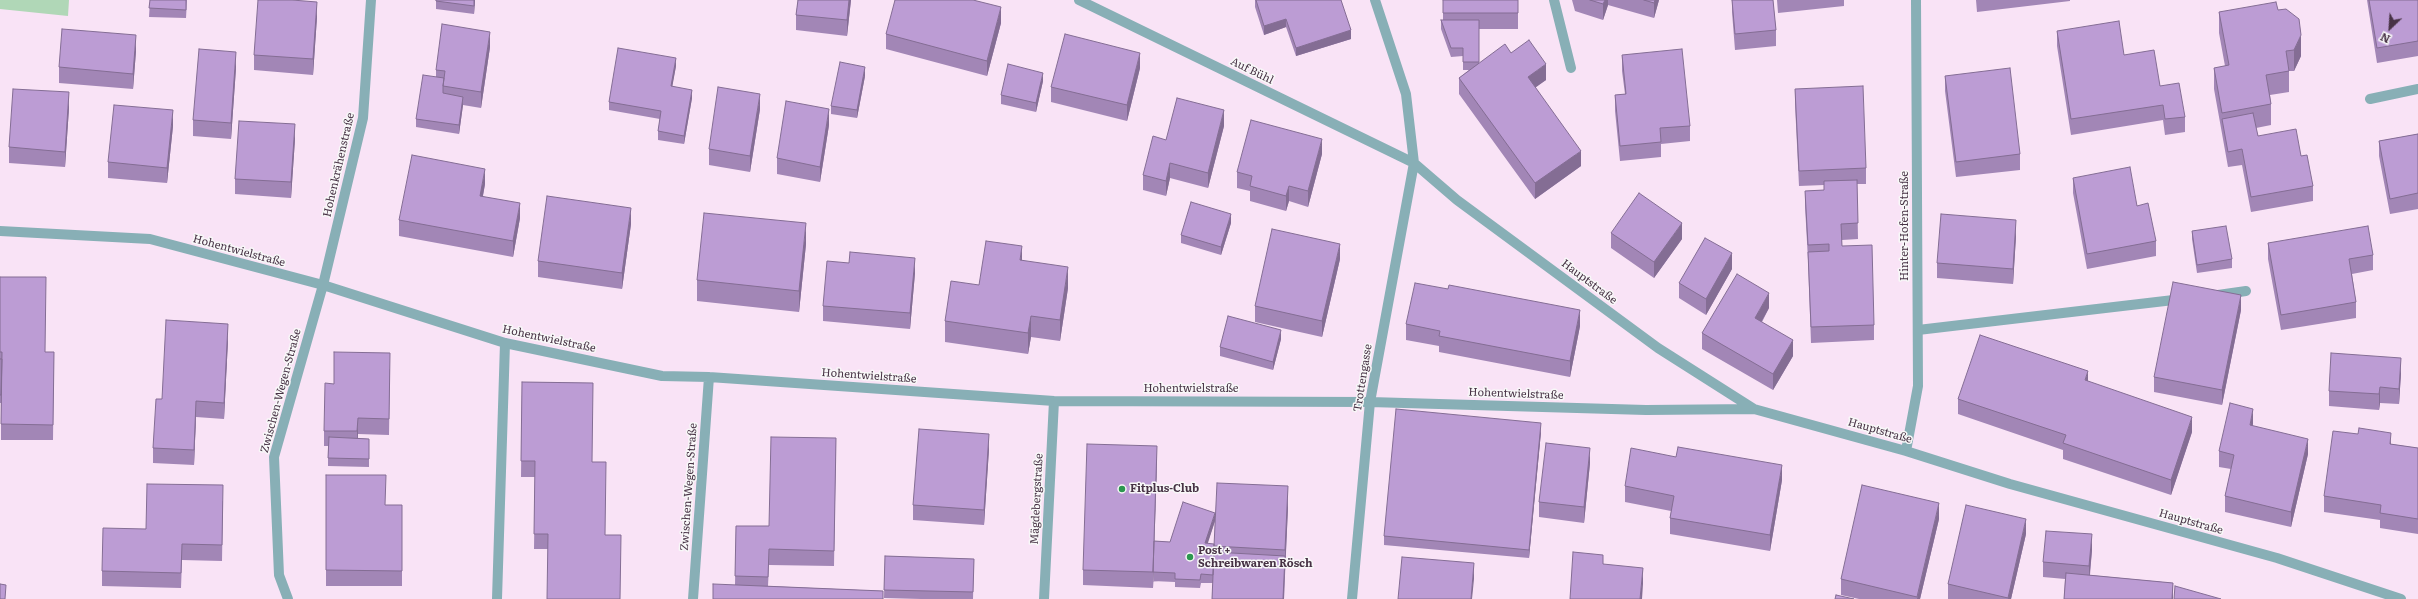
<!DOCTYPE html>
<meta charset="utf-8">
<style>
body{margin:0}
#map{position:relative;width:2418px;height:599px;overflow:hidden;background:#f9e3f6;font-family:Literata,serif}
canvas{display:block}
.north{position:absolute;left:2370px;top:8px;width:40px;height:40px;-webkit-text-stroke:3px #f8f8f8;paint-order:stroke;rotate:205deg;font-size:11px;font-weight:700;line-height:16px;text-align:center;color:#473245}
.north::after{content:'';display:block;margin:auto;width:14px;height:18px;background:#473245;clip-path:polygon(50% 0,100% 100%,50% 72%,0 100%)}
</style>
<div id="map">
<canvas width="2418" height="599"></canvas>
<div class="north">N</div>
</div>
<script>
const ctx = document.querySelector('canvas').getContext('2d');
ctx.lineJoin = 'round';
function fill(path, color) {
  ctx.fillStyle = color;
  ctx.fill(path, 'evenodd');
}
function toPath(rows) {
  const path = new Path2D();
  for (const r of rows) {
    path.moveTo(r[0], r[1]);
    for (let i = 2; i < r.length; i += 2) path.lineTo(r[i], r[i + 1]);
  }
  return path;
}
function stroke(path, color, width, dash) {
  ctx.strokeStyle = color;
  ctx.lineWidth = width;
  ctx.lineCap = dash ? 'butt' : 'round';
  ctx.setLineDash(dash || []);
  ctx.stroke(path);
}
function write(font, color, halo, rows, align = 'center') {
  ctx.font = font + ' Literata,serif';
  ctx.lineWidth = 3;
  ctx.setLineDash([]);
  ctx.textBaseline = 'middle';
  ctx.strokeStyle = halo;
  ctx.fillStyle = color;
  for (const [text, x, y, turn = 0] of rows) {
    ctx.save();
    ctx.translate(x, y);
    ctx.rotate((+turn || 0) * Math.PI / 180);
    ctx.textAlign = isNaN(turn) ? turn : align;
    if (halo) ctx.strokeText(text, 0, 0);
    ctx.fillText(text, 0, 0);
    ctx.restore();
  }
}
fill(toPath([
 [0,0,69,0,68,16,0,9]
]), '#b0d7b7');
stroke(toPath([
 [2370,99,2418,89],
 [2218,295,2246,291],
 [1918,330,2182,299]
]), '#88afb6', 10);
stroke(toPath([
 [1079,0,1414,163,1457,200,1658,348,1754,409,1906,451,2010,484,2277,558,2401,599],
 [1554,0,1571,68],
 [0,231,150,239,323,285,505,343,662,376,709,377,1054,401,1370,402,1646,410,1754,409],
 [1906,451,1918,386,1916,0],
 [288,599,279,575,274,457,323,285,363,118,371,0],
 [497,599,505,343],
 [693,599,709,377],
 [1044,599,1054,401],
 [1352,599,1370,402,1414,163,1406,94,1375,0]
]), '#88afb6', 10);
fill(toPath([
 [150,0,187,0,186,18,149,17],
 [436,0,475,0,474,14,436,9],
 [798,0,851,0,847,36,796,30,796,15],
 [1255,0,1341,0,1351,39,1296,56,1286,27,1264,35,1255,7],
 [1443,0,1518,0,1518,29,1479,29,1479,63,1511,53,1546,80,1535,87,1581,166,1535,199,1459,94,1459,78,1469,70,1463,70,1463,56,1451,57,1441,29,1441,20,1443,20],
 [1572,0,1659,0,1654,18,1608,5,1603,20,1575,11],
 [1732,0,1773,0,1776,30,1776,46,1735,50,1732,12],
 [1777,0,1844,0,1844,6,1778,13],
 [1976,0,2070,0,2070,1,1977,12],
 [2367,0,2418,0,2418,56,2377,63],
 [2278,10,2301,56,2294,71,2289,71,2289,92,2270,95,2271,104,2271,125,2256,128,2258,136,2301,156,2313,186,2313,201,2251,212,2242,165,2228,167,2214,89,2214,68,2225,66,2219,33,2219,12],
 [317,17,313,75,254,70,254,55],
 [1001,23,987,76,886,49,886,34],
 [2057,31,2124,55,2160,86,2185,117,2185,132,2165,135,2163,120,2071,135,2057,46],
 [490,47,481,108,463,105,459,134,416,127,416,119,436,77,436,70],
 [136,51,133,89,59,83,59,67],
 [1622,55,1690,126,1690,141,1661,144,1661,157,1620,161,1615,111,1615,95,1625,94,1622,71],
 [676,66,672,86,692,98,684,144,658,140,658,131,660,119,609,110,609,102],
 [236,68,231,139,193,136,193,120],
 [1140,68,1127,121,1051,102,1051,87],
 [865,76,857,118,831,114,831,106],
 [1945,76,2020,154,2020,170,1956,177,1945,91],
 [1043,81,1036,112,1001,104,1001,95],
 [1795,89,1866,168,1866,184,1857,184,1858,239,1842,240,1842,246,1874,325,1874,340,1811,343,1808,260,1805,206,1805,191,1824,190,1824,185,1799,186,1795,104],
 [69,108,65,167,9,163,9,147],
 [760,109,750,172,709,165,709,149],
 [829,125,820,182,777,174,777,158],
 [173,126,167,183,108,178,108,162],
 [1224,126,1208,188,1170,178,1166,196,1143,190,1143,175,1166,140],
 [2418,134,2418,209,2390,214,2379,156,2379,141],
 [295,139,291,198,235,194,235,179],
 [1322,154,1308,207,1289,201,1286,211,1250,201,1250,191,1237,188,1237,172],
 [2073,178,2137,206,2156,241,2156,256,2087,269,2073,193],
 [485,184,483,196,520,218,513,257,399,236,399,220],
 [1231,223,1221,255,1181,243,1181,235],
 [631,224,622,289,538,277,538,261],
 [2192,231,2232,259,2232,268,2197,273,2192,239],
 [1611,233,1682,239,1654,278,1611,248],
 [2016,236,2013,284,1937,278,1937,263],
 [2268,243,2373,255,2373,270,2352,274,2356,302,2356,318,2281,330,2268,259],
 [806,244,799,312,697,301,697,280],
 [1340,259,1322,337,1255,322,1255,306],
 [1022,260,1068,288,1060,341,1031,337,1028,354,945,342,945,321,979,285],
 [849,263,915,273,910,329,823,321,823,306],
 [1732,269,1706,315,1679,298,1679,283],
 [0,277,45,352,54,352,53,440,1,440,1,403,0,403],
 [1769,308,1762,322,1793,356,1773,390,1702,349,1702,333],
 [2241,310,2222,405,2154,392,2154,377],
 [1406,324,1580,326,1570,377,1439,352,1439,346,1406,340],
 [1281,339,1273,370,1220,356,1220,347],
 [228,340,224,419,196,417,194,465,153,463,153,448,162,399],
 [390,369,389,435,358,434,358,438,369,439,369,467,328,466,328,446,324,446,324,431,334,384],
 [2401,373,2399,404,2380,403,2379,410,2329,406,2329,391],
 [2088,381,2192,432,2171,495,2063,459,2063,450,1958,414,1958,399],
 [522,382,593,383,548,549,534,549,535,477,521,477],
 [2253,424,2253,426,2308,454,2291,527,2225,512,2225,496,2231,469,2219,467,2219,451],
 [1541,432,1529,558,1384,545,1384,536],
 [836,438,834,566,769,565,768,586,883,591,883,599,713,599,735,585,736,526,769,526],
 [2391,444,2418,448,2418,534,2380,528,2380,520,2324,512,2324,496],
 [989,449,984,525,913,520,913,505],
 [1157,461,1154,541,1170,542,1215,521,1207,544,1214,544,1288,507,1284,599,1212,599,1213,583,1201,583,1200,588,1175,587,1175,582,1153,581,1154,562,1153,588,1083,585,1083,570],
 [1590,463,1584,523,1539,517,1539,502],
 [326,475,385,505,402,505,402,586,326,586],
 [1782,480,1770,551,1670,534,1670,518,1671,511,1625,502,1625,486],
 [223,501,222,561,182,560,181,588,102,586,102,571,146,529],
 [1939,519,1920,599,1859,599,1841,595,1841,579],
 [2026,534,2011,599,1948,599,1948,584],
 [2092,550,2090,575,2173,583,2173,599,2064,599,2065,579,2043,577,2043,562],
 [885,556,974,559,973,599,921,599,884,598]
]), '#a286b6');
fill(toPath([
 [474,0,475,0,474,14],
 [849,0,851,0,847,36,847,20],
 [1605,0,1608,0,1608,5,1603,20,1603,4],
 [1655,0,1659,0,1654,18,1654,3],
 [317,2,317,17,313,75,313,59],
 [1001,7,1001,23,987,76,987,61],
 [1286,19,1286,27,1264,35,1264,26],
 [1351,30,1351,39,1296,56,1296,48],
 [490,32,490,47,481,108,481,92],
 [136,35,136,51,133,89,133,74],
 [2301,35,2301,56,2294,71,2294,50],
 [236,52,236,68,231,139,231,123],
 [1140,53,1140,68,1127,121,1127,105],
 [676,58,676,66,671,94,671,86],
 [1546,64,1546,80,1528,93,1528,77],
 [865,67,865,76,857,118,857,110],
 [1043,73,1043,81,1036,112,1036,103],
 [692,90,692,98,684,144,684,136],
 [69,92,69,108,65,167,65,152],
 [760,94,760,109,750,172,750,156],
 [463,97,463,105,459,134,459,125],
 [829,109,829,125,820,182,820,167],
 [173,110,173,126,167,183,167,168],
 [1224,110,1224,126,1208,188,1208,173],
 [295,124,295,139,291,198,291,182],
 [1322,139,1322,154,1308,207,1308,191],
 [1581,151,1581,166,1535,199,1535,183],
 [1170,163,1170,178,1166,196,1166,181],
 [485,169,485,184,480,211,480,196],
 [1289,186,1289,201,1286,211,1286,196],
 [520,203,520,218,513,257,513,241],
 [631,208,631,224,622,289,622,273],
 [1231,214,1231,223,1221,255,1221,247],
 [2016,220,2016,236,2013,284,2013,269],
 [806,223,806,244,799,312,799,291],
 [1682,223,1682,239,1654,278,1654,262],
 [1340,244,1340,259,1322,337,1322,321],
 [1022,246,1022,267,1020,260],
 [1732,253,1732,269,1706,315,1706,299],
 [915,258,915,273,910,329,910,313],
 [1068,267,1068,288,1060,341,1060,320],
 [1769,293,1769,308,1755,333,1755,318],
 [2241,295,2241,310,2222,405,2222,390],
 [1580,310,1580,326,1570,377,1570,361],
 [1031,316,1031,337,1028,354,1028,333],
 [228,324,228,340,224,419,224,403],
 [1281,330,1281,339,1273,370,1273,362],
 [1793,340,1793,356,1773,390,1773,374],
 [2401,358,2401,373,2399,404,2399,389],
 [2088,371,2088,387,2085,380],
 [2380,387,2380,403,2379,410,2379,394],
 [196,401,196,417,194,465,194,450],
 [2253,409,2253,424,2250,441,2250,425],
 [2192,417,2192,432,2171,495,2171,480],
 [358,418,358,434,357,447,357,431],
 [1541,423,1541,432,1529,558,1529,550],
 [2391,433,2391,448,2390,444],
 [989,434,989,449,984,525,984,510],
 [2308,439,2308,454,2291,527,2291,512],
 [1157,446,1157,461,1153,588,1153,572],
 [1590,448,1590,463,1584,523,1584,507],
 [1782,465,1782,480,1770,551,1770,535],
 [1288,486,1288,507,1285,571,1285,550],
 [1939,503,1939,519,1920,599,1917,599],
 [1215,513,1215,521,1205,552,1205,543],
 [2026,519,2026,534,2011,599,2008,599],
 [2092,534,2092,550,2089,581,2089,566],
 [1285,556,1284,599,1283,599],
 [1474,563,1474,579,1472,599,1471,599],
 [1643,568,1643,584,1642,599,1640,599],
 [2173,583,2173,599,2172,599]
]), '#846d94');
const building = toPath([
 [150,0,186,0,186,10,149,8,150,0],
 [258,0,292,0,317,2,313,59,254,55,258,0],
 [436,0,474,0,474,6,436,1,436,0],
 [798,0,849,0,847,20,796,15,798,0],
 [895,0,973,0,1001,7,987,61,886,34,895,0],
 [1256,0,1341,0,1351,30,1296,48,1286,19,1264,26,1256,0],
 [1443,0,1518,0,1518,13,1443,13,1443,0],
 [1590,0,1605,0,1603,4,1590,0],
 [1644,0,1655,0,1654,3,1644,0],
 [1732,0,1773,0,1776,30,1735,34,1732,0],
 [2369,0,2418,0,2418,41,2377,48,2369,0],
 [2276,2,2278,10,2286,9,2299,19,2301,35,2294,50,2286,51,2289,71,2266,75,2271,104,2222,113,2214,68,2229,65,2219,12,2276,2],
 [1441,20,1479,20,1479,62,1463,62,1463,48,1451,48,1441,20],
 [2119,21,2124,55,2154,50,2160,86,2179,83,2185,117,2165,119,2163,105,2071,119,2057,31,2119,21],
 [442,24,490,32,481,92,443,86,445,71,436,70,442,24],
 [62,29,136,35,133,74,59,67,62,29],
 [1065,34,1140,53,1127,105,1051,87,1065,34],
 [1529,40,1546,64,1528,77,1581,151,1535,183,1459,78,1505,44,1511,53,1529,40],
 [618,48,676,58,671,86,692,90,684,136,658,131,661,111,609,102,618,48],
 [199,49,236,52,231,123,193,120,199,49],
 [1682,49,1690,126,1660,128,1661,142,1620,146,1615,95,1626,94,1622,55,1682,49],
 [840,62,865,67,857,110,831,106,840,62],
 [1008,64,1043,73,1036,103,1001,95,1008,64],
 [2010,68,2020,154,1956,162,1945,76,2010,68],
 [423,75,444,78,443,86,443,93,463,97,459,125,416,119,423,75],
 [1863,86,1866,168,1799,171,1795,89,1863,86],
 [718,87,760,94,750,156,709,149,718,87],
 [13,89,69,92,65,152,9,147,13,89],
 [1177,98,1224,110,1208,173,1170,163,1166,181,1143,175,1153,136,1166,140,1177,98],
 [786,101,829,109,820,167,777,158,786,101],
 [114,105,173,110,167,168,108,162,114,105],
 [2253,113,2258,136,2296,129,2301,156,2307,155,2313,186,2251,197,2242,149,2228,152,2222,119,2253,113],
 [1251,120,1322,139,1308,191,1289,186,1286,196,1250,186,1252,176,1237,172,1251,120],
 [239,121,295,124,291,182,235,179,239,121],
 [2418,134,2418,193,2390,199,2379,141,2418,134],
 [412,155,485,169,480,196,520,203,513,241,399,220,412,155],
 [2130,167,2137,206,2148,203,2156,241,2087,254,2073,178,2130,167],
 [1857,180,1858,223,1841,224,1842,246,1872,245,1874,325,1811,327,1808,252,1829,251,1829,244,1808,245,1805,191,1824,190,1824,181,1857,180],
 [1639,193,1682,223,1654,262,1611,233,1639,193],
 [547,196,631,208,622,273,538,261,547,196],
 [1191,202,1231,214,1221,247,1181,235,1191,202],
 [704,213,806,223,799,291,697,280,704,213],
 [1941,214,2016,220,2013,269,1937,263,1941,214],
 [2226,226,2232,259,2197,265,2192,231,2226,226],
 [2368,226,2373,255,2349,259,2356,302,2281,315,2268,243,2368,226],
 [1272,229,1340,244,1322,321,1255,306,1272,229],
 [1705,238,1732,253,1706,299,1679,283,1705,238],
 [986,241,1022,246,1020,260,1068,267,1060,320,1031,316,1028,333,945,321,951,281,979,285,986,241],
 [850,252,915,258,910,313,823,306,827,261,849,263,850,252],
 [1737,274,1769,293,1755,318,1793,340,1773,374,1702,333,1737,274],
 [0,277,46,277,45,352,54,352,53,425,1,424,2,352,0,352,0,277],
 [2173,282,2241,295,2222,390,2154,377,2173,282],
 [1415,283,1448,289,1449,285,1580,310,1570,361,1439,336,1440,331,1406,324,1415,283],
 [1228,316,1281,330,1273,362,1220,347,1228,316],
 [166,320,228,324,224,403,196,401,194,450,153,448,156,399,162,399,166,320],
 [1980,335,2088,371,2085,380,2192,417,2171,480,2063,443,2066,435,1958,399,1980,335],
 [334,352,390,353,389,419,358,418,357,431,324,431,325,383,334,384,334,352],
 [2331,353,2401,358,2399,389,2380,387,2379,394,2329,391,2331,353],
 [0,359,2,359,1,395,0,395,0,359],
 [522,382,593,383,592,462,606,462,605,535,621,535,620,599,547,599,548,534,534,534,535,461,521,461,522,382],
 [2230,403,2253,409,2250,425,2308,439,2291,512,2225,496,2234,455,2219,451,2230,403],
 [1396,409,1541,423,1529,550,1384,536,1396,409],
 [2359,428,2391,433,2390,444,2418,448,2418,519,2380,513,2381,505,2324,496,2333,431,2358,434,2359,428],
 [919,429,989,434,984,510,913,505,919,429],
 [329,437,369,439,369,459,328,458,329,437],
 [771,437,836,438,834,551,769,549,768,577,735,576,736,526,769,526,771,437],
 [1546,443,1590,448,1584,507,1539,502,1546,443],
 [1087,444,1157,446,1153,572,1083,570,1087,444],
 [1678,447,1782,465,1770,535,1670,518,1674,496,1625,486,1631,448,1676,457,1678,447],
 [326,475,386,475,385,505,402,505,402,571,326,570,326,475],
 [1217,483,1288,486,1285,550,1214,546,1217,483],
 [147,484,223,485,222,545,182,544,181,573,102,571,103,528,146,529,147,484],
 [1862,485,1939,503,1917,597,1841,579,1862,485],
 [1183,502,1215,513,1205,543,1214,544,1213,575,1201,574,1200,580,1175,579,1175,573,1153,572,1154,541,1170,542,1183,502],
 [1966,505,2026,519,2008,598,1948,584,1966,505],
 [2046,531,2092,534,2089,566,2043,562,2046,531],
 [1214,552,1285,556,1283,599,1212,599,1214,552],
 [1573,552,1603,555,1603,564,1643,568,1640,599,1570,599,1573,552],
 [885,556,974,559,973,592,884,590,885,556],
 [1402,557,1474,563,1471,599,1398,599,1402,557],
 [2066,573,2173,583,2172,599,2064,599,2066,573],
 [0,584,6,585,5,599,0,599,0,584],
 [713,584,883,591,883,599,713,599,713,584],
 [2175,586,2221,599,2174,599,2175,586],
 [1836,595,1854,599,1835,599,1836,595]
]);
fill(building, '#bc9cd4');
stroke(building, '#846d94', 1);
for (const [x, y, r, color] of [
 [1122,489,4,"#2c9750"],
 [1190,557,4,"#2c9750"]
]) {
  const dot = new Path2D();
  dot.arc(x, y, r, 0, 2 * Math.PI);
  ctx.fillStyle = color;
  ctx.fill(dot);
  stroke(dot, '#f8f8f8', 1.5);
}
write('11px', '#473245', '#f8f8f8', [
 ["Auf Bühl",1252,71,26],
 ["Hohenkrähenstraße",339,165,-77],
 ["Hinter-Hofen-Straße",1905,226,-90],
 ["Hohentwielstraße",239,251,15],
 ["Hauptstraße",1589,282,37],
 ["Hohentwielstraße",549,339,12],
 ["Hohentwielstraße",869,376,4],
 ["Trottengasse",1363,378,-81],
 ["Hohentwielstraße",1191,389],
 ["Zwischen-Wegen-Straße",281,391,-75],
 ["Hohentwielstraße",1516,394,2],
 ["Hauptstraße",1880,431,16],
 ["Zwischen-Wegen-Straße",689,487,-86],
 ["Mägdebergstraße",1037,499,-87],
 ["Hauptstraße",2191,522,16]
]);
write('bold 11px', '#473245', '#f8f8f8', [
 ["Fitplus-Club",1130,489],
 ["Post +",1198,551],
 ["Schreibwaren Rösch",1198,564]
], 'left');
</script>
